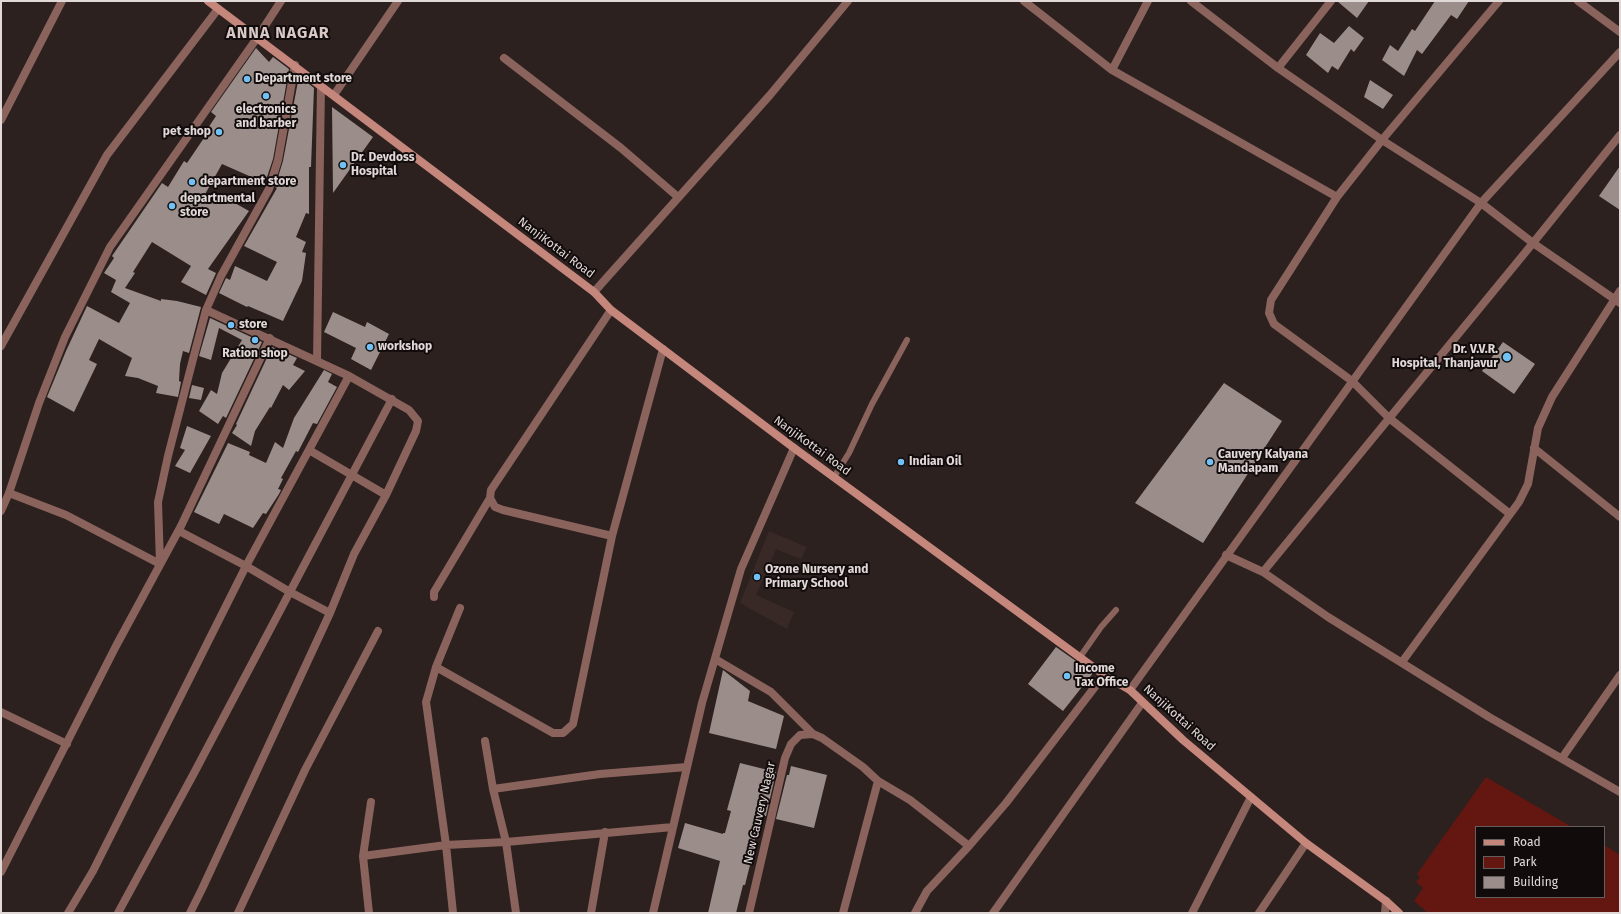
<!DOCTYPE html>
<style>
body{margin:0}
#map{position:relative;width:1621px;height:914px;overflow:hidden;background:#2c211f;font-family:"Fira Sans",sans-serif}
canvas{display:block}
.frame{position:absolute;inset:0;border:2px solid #e1d9d8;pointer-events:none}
.legend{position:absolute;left:1475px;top:826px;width:130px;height:72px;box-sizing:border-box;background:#110c0b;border:1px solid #645e5d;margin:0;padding:5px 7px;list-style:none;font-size:12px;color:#e1d9d8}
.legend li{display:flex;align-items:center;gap:8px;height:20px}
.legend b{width:20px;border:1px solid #645e5d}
</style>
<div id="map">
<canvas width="1621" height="914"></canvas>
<div class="frame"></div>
<ul class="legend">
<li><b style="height:5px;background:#c5867c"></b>Road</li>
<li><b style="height:11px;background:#631710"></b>Park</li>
<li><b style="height:11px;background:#9b8d8a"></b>Building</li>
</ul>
</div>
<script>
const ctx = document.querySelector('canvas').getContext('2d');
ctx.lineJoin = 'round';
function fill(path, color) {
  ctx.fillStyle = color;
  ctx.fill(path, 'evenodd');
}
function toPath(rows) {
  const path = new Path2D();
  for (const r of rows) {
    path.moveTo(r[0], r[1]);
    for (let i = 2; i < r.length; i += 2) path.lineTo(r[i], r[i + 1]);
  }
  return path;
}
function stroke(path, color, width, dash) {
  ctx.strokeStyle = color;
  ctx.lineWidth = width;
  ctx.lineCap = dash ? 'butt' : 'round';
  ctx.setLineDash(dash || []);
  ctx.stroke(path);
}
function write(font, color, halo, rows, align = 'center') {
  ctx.font = font + ' "Fira Sans",sans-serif';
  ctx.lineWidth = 4;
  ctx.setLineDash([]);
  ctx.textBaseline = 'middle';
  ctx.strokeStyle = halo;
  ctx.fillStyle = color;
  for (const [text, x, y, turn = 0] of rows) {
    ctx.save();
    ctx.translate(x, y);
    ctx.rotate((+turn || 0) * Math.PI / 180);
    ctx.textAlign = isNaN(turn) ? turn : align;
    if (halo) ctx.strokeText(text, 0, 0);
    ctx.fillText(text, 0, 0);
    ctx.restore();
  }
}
fill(toPath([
 [769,531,807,547,801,559,776,549,756,595,794,612,787,629,740,603]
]), '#392926');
fill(toPath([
 [1486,777,1572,827,1476,827,1476,897,1604,897,1604,845,1620,855,1620,913,1428,913,1414,901,1423,888,1416,882,1420,877,1417,874]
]), '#631710');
fill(toPath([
 [1337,1,1369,1,1357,18],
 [1435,1,1469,1,1457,19,1451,15,1422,54,1417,50,1404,76,1382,60,1390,45,1398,51,1412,29,1415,31],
 [1349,26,1364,38,1354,52,1351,49,1338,70,1332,66,1328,73,1306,55,1320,33,1334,43],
 [256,48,269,62,273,57,289,69,273,159,265,183,222,164,204,196,224,202,226,198,249,211,208,269,216,273,206,295,181,282,191,266,152,242,133,272,135,273,125,288,161,301,161,299,177,301,201,307,189,353,183,351,180,364,179,381,181,382,178,397,156,393,158,386,138,378,125,376,132,358,99,339,89,360,97,364,74,412,47,397,66,351,87,306,119,323,130,303,111,292,116,280,104,273,114,258,112,256,162,183,168,187,184,161,187,163,206,135,204,134,216,116,211,112],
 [299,76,314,88,311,167,309,167,309,214,306,213,296,237,306,242,302,252,306,253,302,281,283,321,248,306,247,307,219,293,226,278,230,280,235,266,267,281,277,262,244,246,277,188,275,187,283,161],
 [1370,80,1393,95,1383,109,1364,97],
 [332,107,373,137,333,193],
 [1620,166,1620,210,1599,196],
 [333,312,365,327,367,322,389,334,371,370,351,359,356,348,324,332],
 [210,318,262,342,226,418,223,416,218,424,199,411,211,390,217,394,222,373,242,340,219,328,211,360,199,356],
 [1503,342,1535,364,1514,394,1482,371],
 [272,347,297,358,293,365,305,371,289,390,283,385,271,408,270,407,255,431,251,446,232,433,237,425,236,424],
 [324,370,332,374,328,382,337,387,317,424,313,423,298,452,296,451,281,478,283,479,278,489,281,490,279,494,266,514,263,513,253,528,224,514,219,524,194,512,228,443,250,452,249,455,266,463,275,442,283,448,294,418],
 [1224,383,1282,421,1203,543,1135,503],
 [192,385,204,388,201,400,189,398],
 [187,426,211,436,190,473,175,466,185,450,180,448],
 [1056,647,1093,673,1063,711,1028,684],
 [723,670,750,691,748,701,784,716,776,749,709,733],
 [740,763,776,772,766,816,762,816,762,819,760,819,749,864,750,865,745,885,743,885,736,913,708,913,720,861,678,848,685,823,723,834,723,833,725,833,731,811,727,810],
 [791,766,827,775,814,828,776,819,787,775,789,775]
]), '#9b8d8a');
stroke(toPath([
 [834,477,849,453,872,404,907,340],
 [1080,657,1101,627,1116,610]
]), '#8a635c', 6);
stroke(toPath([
 [1024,1,1112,70,1337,197],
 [1191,1,1278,68,1382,140,1481,203,1533,243,1620,303],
 [1499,1,1382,140,1337,197,1271,300,1269,313,1274,324,1352,381,1389,418,1510,514],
 [1578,1,1620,32],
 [257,38,281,1],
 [504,58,621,148,678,197],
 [1278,68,1331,1],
 [1112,70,1148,1],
 [334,95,398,1],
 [1,120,62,1],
 [594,292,770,95,848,1],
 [611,310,491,490,490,498,495,507,503,510,612,536],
 [1,346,107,155,218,9],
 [317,361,321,85],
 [1534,448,1620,517],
 [309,450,386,495],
 [9,493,66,515,160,564,158,502,168,456,192,363,206,310,221,276,269,189,278,160,295,65],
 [179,531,246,566,290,592,330,613],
 [1226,555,1263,572,1328,617,1489,717,1620,792],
 [1263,572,1533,243,1620,135],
 [434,597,434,592,490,498],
 [715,659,771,692,813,734,822,738,863,767,878,781,910,800,969,846],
 [1402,662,1519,502,1528,484,1538,428,1552,397,1620,291],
 [436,667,553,733,563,733,573,724,612,536,663,349],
 [1,712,67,744],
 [485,741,493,789,506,842,516,913],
 [1562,758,1620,675],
 [493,789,600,774,687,767],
 [363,856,446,845,506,842,673,827],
 [1,872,116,646,181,526,270,338],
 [68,913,93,871,246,566,349,376],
 [118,913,193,775,392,399],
 [190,913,202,889,330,613,354,554,386,495,416,431,418,421,409,410,349,376,206,310],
 [238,913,305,770,378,631],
 [369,913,363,856,371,802],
 [453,913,446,845,426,702,436,667,460,608],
 [591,913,605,832],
 [653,913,702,703,741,569,794,448],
 [749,913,785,758,791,744,800,735,813,734],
 [843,913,878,781],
 [915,913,927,891,969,846,1006,803,1104,675],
 [993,913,1142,703],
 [1192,913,1251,797],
 [1259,913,1306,843],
 [1385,913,1386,901]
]), '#8a635c', 8);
stroke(toPath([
 [1,511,9,493,39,403,65,337,110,247,257,38],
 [1130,690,1481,203,1620,52]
]), '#8a635c', 8);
stroke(toPath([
 [208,1,594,292,611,310,794,448,1104,675,1130,690,1183,740,1306,843,1386,901,1399,913]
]), '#c5867c', 8);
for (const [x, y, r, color] of [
 [247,79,4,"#72c1f5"],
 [266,96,4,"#72c1f5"],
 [219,132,4,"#72c1f5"],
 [343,165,4,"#72c1f5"],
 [192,182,4,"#72c1f5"],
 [172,206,4,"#72c1f5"],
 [231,325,4,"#72c1f5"],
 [255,340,4,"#72c1f5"],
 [370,347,4,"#72c1f5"],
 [1507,357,5,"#72c1f5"],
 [901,462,4,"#72c1f5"],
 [1210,462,4,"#72c1f5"],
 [757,577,4,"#72c1f5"],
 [1067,676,4,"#72c1f5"]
]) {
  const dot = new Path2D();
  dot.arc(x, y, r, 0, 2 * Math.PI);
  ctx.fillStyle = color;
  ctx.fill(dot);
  stroke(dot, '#110c0b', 1.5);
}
write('bold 12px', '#e1d9d8', '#110c0b', [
 ["Department store",255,79],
 ["electronics",266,110,"center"],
 ["and barber",266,124,"center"],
 ["pet shop",211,132,"right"],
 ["Dr. Devdoss",351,158],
 ["Hospital",351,172],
 ["department store",200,182],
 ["departmental",180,199],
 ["store",180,213],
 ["store",239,325],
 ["workshop",378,347],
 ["Dr. V.V.R.",1498,350,"right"],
 ["Hospital, Thanjavur",1498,364,"right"],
 ["Ration shop",255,354,"center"],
 ["Cauvery Kalyana",1218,455],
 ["Mandapam",1218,469],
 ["Indian Oil",909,462],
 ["Ozone Nursery and",765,570],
 ["Primary School",765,584],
 ["Income",1075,669],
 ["Tax Office",1075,683]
], 'left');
write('12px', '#e1d9d8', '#110c0b', [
 ["NanjiKottai Road",556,248,37],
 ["NanjiKottai Road",812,446,36],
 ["NanjiKottai Road",1179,718,42],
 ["New Cauvery Nagar",760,813,-77]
]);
ctx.letterSpacing = '1px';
write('bold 16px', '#d8c9c7', '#110c0b', [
 ["ANNA NAGAR",278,34]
]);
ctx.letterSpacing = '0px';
</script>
